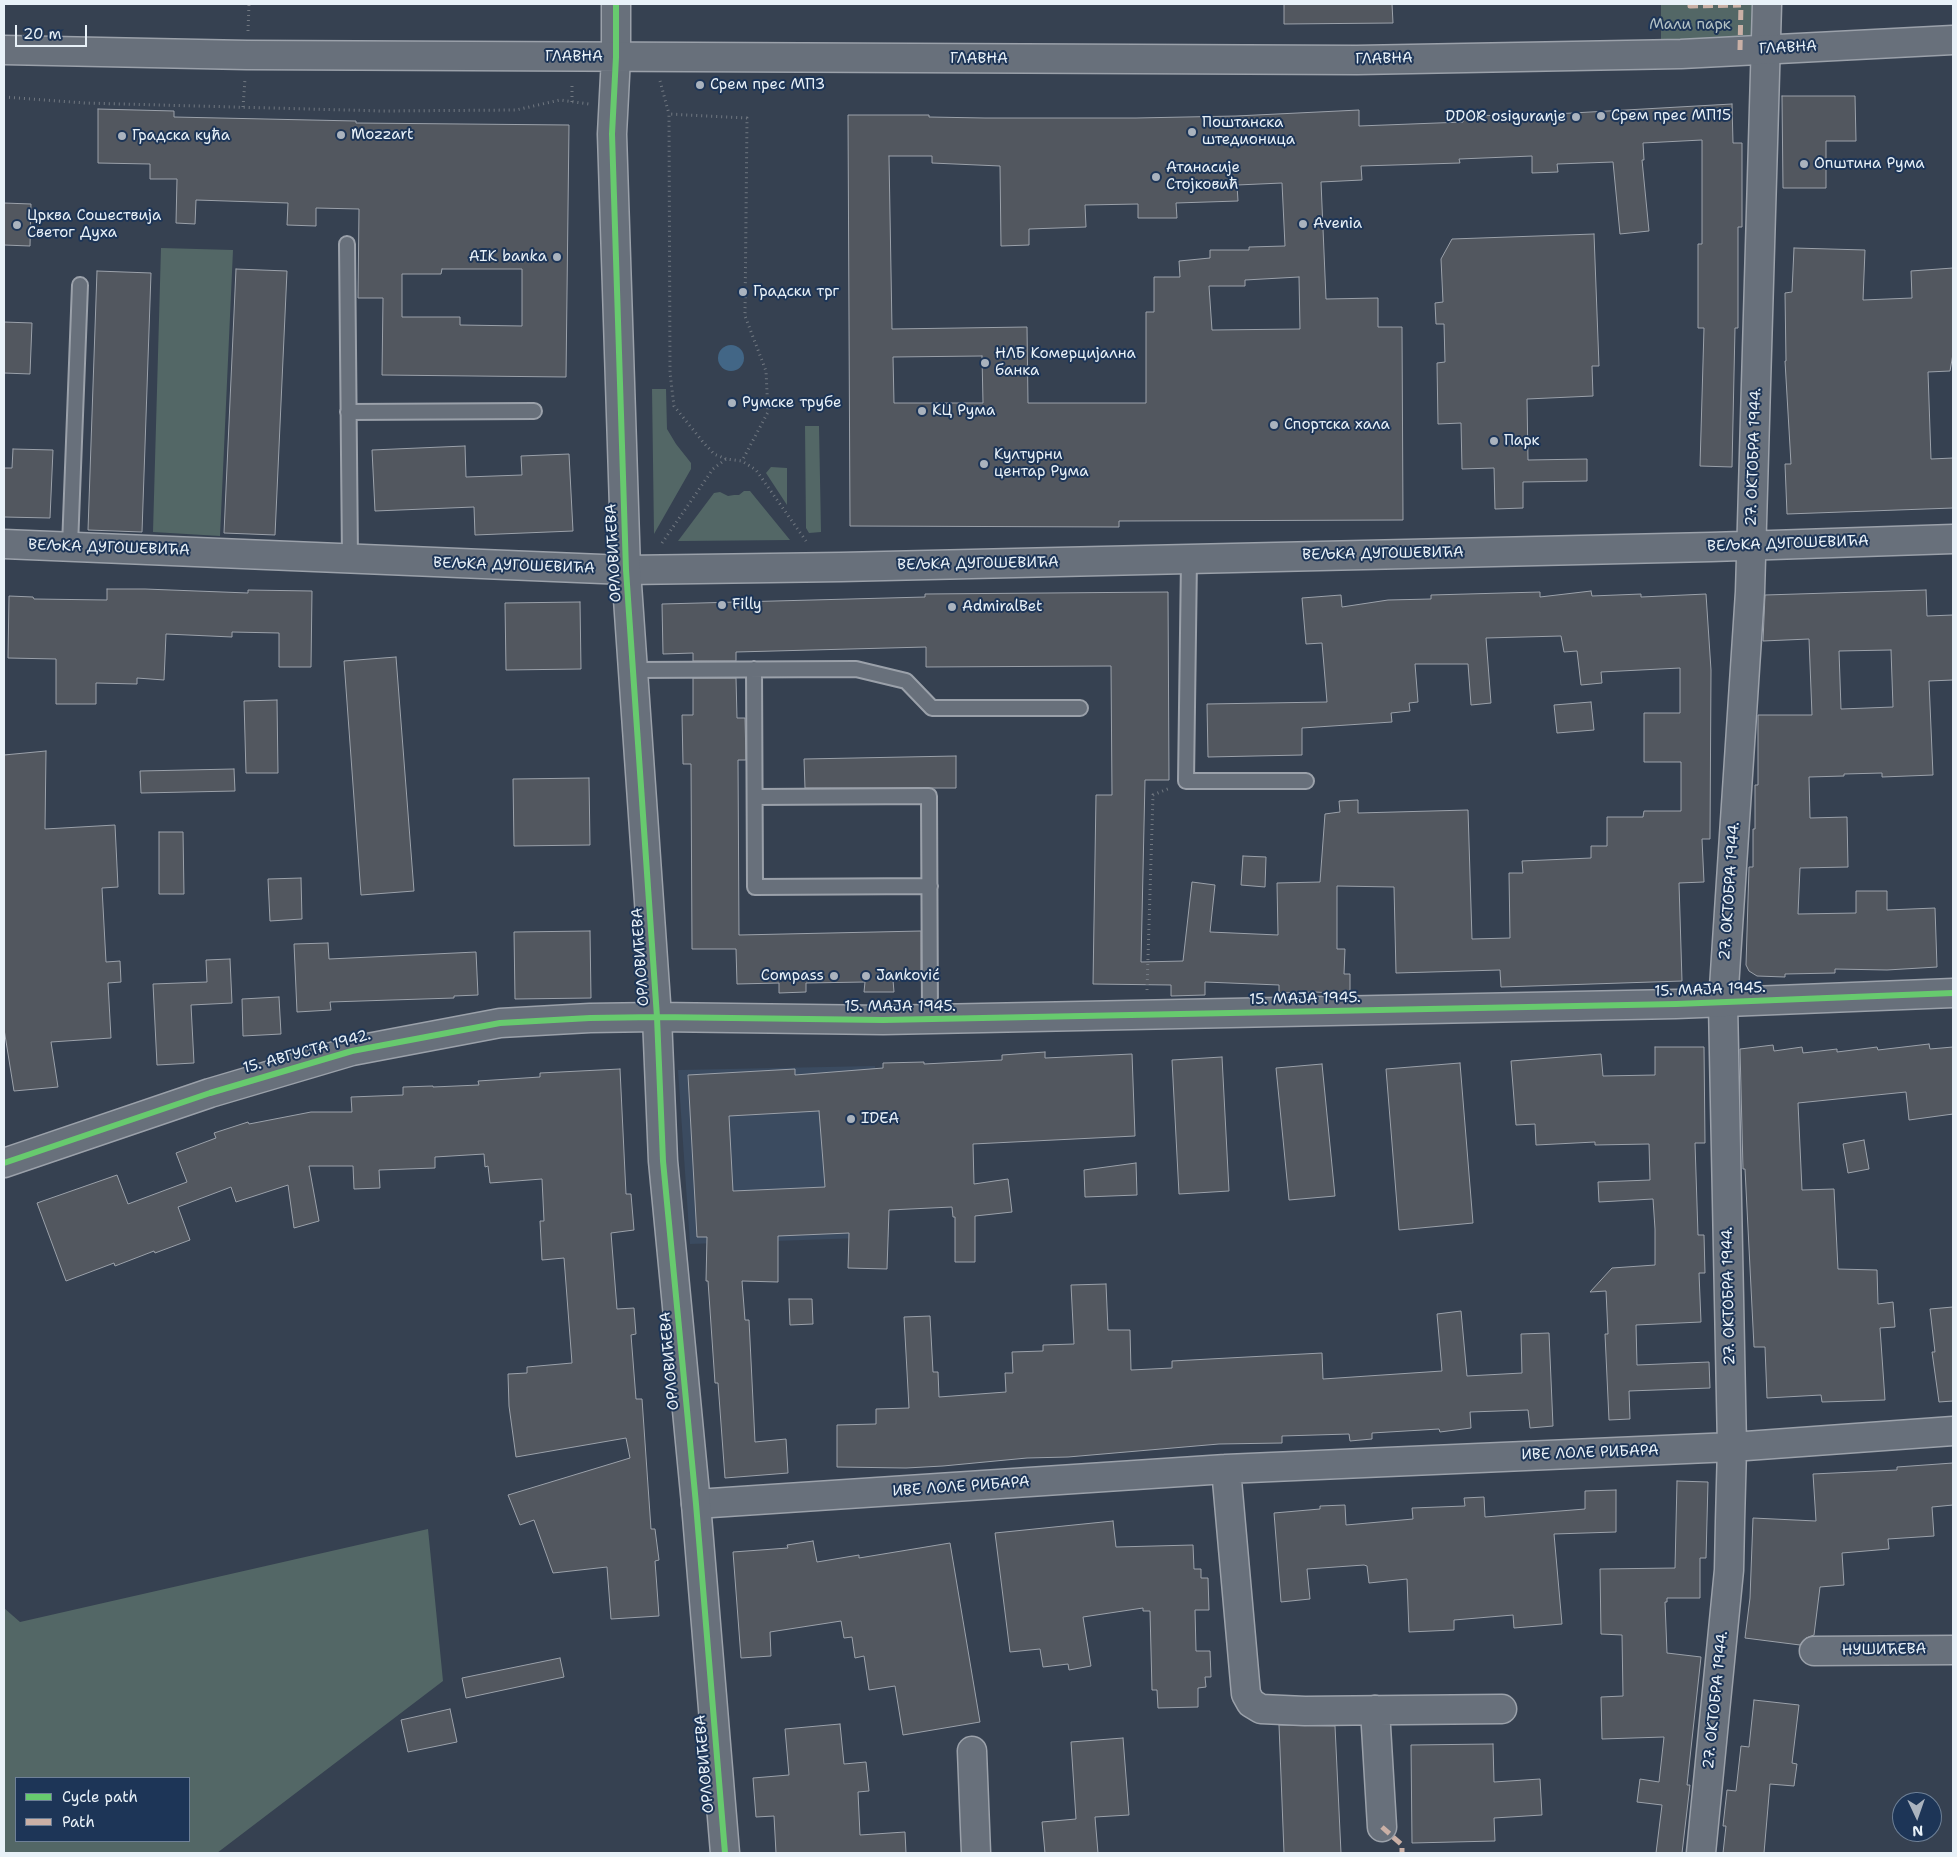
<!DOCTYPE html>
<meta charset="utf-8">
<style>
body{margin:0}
#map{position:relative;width:1957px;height:1857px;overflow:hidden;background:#364151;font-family:"Shantell Sans",sans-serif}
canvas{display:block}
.frame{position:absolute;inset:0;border:5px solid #e8f1f8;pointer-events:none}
.legend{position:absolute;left:15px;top:1777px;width:175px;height:65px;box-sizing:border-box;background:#1d3557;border:1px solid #6e8097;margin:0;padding:6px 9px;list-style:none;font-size:15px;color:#e8f1f8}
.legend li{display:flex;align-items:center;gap:10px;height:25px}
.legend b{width:25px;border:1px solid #6e8097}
.north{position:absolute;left:1892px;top:1792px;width:50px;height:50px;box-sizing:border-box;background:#1d3557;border:1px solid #6e8097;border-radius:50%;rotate:177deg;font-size:14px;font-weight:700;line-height:20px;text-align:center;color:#e8f1f8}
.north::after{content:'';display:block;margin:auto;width:18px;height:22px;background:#aab3be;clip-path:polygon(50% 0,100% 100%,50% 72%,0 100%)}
.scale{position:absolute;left:15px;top:25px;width:72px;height:22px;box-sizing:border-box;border:2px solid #e8f1f8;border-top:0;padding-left:6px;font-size:15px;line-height:18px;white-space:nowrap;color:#e8f1f8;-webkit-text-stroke:4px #1d3557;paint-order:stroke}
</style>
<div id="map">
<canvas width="1957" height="1857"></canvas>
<div class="frame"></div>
<ul class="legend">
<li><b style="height:6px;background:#67ca6e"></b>Cycle path</li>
<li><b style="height:6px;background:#cab0a6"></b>Path</li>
</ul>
<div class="north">N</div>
<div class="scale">20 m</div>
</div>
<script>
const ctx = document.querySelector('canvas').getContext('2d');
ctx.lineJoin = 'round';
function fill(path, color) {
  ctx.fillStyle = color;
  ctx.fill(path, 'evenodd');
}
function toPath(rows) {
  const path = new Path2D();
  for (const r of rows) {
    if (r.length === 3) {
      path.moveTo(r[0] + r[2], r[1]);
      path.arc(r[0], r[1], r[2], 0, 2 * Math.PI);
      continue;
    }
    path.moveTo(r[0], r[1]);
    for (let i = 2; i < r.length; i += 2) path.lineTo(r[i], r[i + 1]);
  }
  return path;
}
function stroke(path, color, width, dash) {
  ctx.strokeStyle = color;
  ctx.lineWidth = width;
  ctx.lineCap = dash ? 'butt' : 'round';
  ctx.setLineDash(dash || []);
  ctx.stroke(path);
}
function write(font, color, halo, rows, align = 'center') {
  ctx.font = font + ' "Shantell Sans",sans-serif';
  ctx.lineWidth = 4;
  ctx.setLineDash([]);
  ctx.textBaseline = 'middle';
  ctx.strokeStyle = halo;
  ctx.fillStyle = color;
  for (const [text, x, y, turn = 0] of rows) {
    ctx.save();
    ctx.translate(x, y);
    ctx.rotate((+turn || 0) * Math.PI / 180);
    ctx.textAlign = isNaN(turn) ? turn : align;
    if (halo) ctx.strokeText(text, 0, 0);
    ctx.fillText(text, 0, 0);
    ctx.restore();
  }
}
fill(toPath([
 [875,1066,889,1237,690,1244,678,1070]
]), '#3b4b60');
fill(toPath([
 [1661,4,1760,4,1760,43,1661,47],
 [161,248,233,250,220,536,153,532],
 [652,389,666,389,667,429,676,444,691,463,691,469,654,534],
 [805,426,819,426,821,532,809,533,806,528],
 [771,467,787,468,787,505,766,473],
 [744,491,750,491,790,540,678,541,714,493,720,492,728,496,734,495,739,495],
 [428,1529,443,1681,217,1853,4,1853,4,1608,20,1622],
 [189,1778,189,1841,16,1841,16,1778]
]), '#536766');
fill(toPath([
 [731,358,13]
]), '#426686');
const building = toPath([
 [1284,4,1392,4,1393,23,1284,24,1284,4],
 [1782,96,1855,96,1856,141,1826,141,1826,188,1783,188,1782,96],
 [1732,104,1733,143,1742,143,1742,227,1738,227,1738,328,1735,328,1732,467,1700,466,1704,328,1698,328,1698,244,1702,244,1702,140,1643,143,1644,160,1642,160,1649,231,1620,234,1613,162,1557,164,1558,172,1532,173,1532,156,1459,159,1460,163,1361,166,1362,180,1321,182,1326,299,1378,298,1378,327,1402,327,1403,520,1119,521,1119,527,850,526,848,115,929,115,929,117,985,118,1136,118,1236,116,1359,110,1359,126,1463,122,1463,116,1555,114,1732,104],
 [889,156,932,156,932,163,1000,166,1001,246,1029,245,1029,229,1086,227,1085,205,1138,204,1138,218,1177,218,1176,203,1238,201,1237,185,1282,183,1285,246,1249,247,1249,250,1210,250,1210,258,1179,261,1180,277,1154,277,1154,312,1146,312,1146,403,1028,403,1027,327,892,329,889,156],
 [1299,277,1300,329,1212,330,1209,286,1245,286,1245,280,1299,277],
 [982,356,983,403,894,403,893,357,982,356],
 [98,109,174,111,174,117,356,121,356,123,569,125,566,377,382,375,383,298,358,298,359,209,316,208,316,226,287,225,288,203,196,200,195,224,176,223,177,179,150,179,150,164,98,163,98,109],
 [442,269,522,269,522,326,460,325,460,317,402,317,402,274,441,274,442,269],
 [4,203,31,204,30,246,4,245,4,203],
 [1594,234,1599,366,1592,366,1593,396,1527,399,1528,460,1587,459,1587,481,1523,482,1523,508,1495,509,1494,468,1462,469,1461,423,1438,424,1437,363,1445,362,1444,324,1436,324,1435,303,1443,302,1441,259,1452,239,1594,234],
 [1794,248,1865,250,1863,300,1912,298,1911,271,1953,268,1953,354,1950,371,1928,372,1931,459,1953,458,1953,508,1787,514,1785,464,1791,464,1785,361,1786,361,1785,293,1792,292,1794,248],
 [236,269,287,271,275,535,224,533,236,269],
 [97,271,151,273,142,532,88,530,97,271],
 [4,322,32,323,30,374,4,373,4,322],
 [465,446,466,477,522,475,521,456,569,454,573,531,475,535,474,507,375,511,372,450,465,446],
 [13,449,53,450,50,518,4,517,4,468,12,468,13,449],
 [107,589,145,589,248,593,248,590,312,591,311,667,279,667,279,633,232,632,232,637,166,634,164,680,137,678,137,684,96,683,96,704,56,704,56,659,8,658,9,596,33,597,34,599,107,600,107,589],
 [1926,590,1927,616,1953,615,1953,680,1929,681,1933,775,1882,777,1882,773,1844,774,1844,776,1809,777,1810,818,1847,817,1848,867,1800,868,1798,914,1856,913,1856,891,1887,891,1887,910,1935,908,1937,967,1887,970,1835,969,1835,973,1785,974,1785,977,1757,976,1749,971,1746,965,1749,867,1753,867,1753,829,1755,829,1755,785,1758,785,1758,715,1812,715,1809,639,1763,641,1765,595,1926,590],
 [1891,650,1893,707,1841,709,1839,651,1891,650],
 [1591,591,1592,596,1641,594,1641,597,1706,594,1711,670,1710,839,1702,839,1704,882,1679,883,1682,981,1501,987,1500,970,1396,973,1394,887,1337,886,1337,949,1345,949,1344,974,1350,974,1350,994,1315,992,1279,993,1279,985,1205,982,1205,995,1171,996,1171,985,1093,984,1096,795,1112,795,1111,666,926,667,926,647,736,652,736,661,693,661,693,653,663,654,662,604,925,597,925,594,1168,592,1169,780,1145,780,1141,962,1183,961,1192,882,1215,885,1210,932,1278,935,1277,883,1320,882,1325,814,1340,812,1339,801,1358,800,1358,813,1468,810,1472,939,1510,938,1509,873,1523,873,1522,861,1591,858,1591,846,1607,846,1607,817,1643,817,1644,811,1681,811,1681,762,1644,762,1644,713,1680,713,1680,668,1601,672,1602,683,1581,685,1577,651,1564,652,1561,636,1486,638,1491,703,1471,705,1468,664,1415,664,1418,702,1409,703,1410,711,1391,713,1392,722,1302,728,1302,755,1208,757,1207,704,1327,702,1322,643,1306,644,1302,598,1341,595,1342,607,1388,600,1431,599,1431,595,1540,592,1540,597,1591,591],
 [580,602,581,669,506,670,505,603,580,602],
 [396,657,414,891,361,895,344,661,396,657],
 [693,678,736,678,737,718,745,718,746,760,738,760,739,935,921,931,921,980,893,980,894,992,864,992,865,982,806,983,806,992,779,993,779,983,737,984,736,949,692,949,691,764,683,764,682,715,693,715,693,678],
 [277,700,278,773,246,773,244,701,277,700],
 [1591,702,1594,730,1557,733,1554,705,1591,702],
 [46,751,45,829,115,825,118,887,102,888,106,962,120,961,121,982,108,983,111,1038,51,1042,58,1087,14,1091,4,1029,4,755,46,751],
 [956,756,956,788,805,788,804,759,956,756],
 [234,769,235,791,141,793,140,771,234,769],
 [589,778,590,845,514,846,513,779,589,778],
 [159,832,183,832,184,894,159,894,159,832],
 [1243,856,1266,857,1265,887,1241,885,1243,856],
 [301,878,302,919,270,921,268,879,301,878],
 [590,931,591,998,515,999,514,932,590,931],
 [328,943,329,959,476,952,478,995,454,996,454,998,330,1002,331,1010,297,1012,294,944,328,943],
 [230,959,232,1003,191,1005,194,1063,157,1065,153,984,207,982,206,960,230,959],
 [279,997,281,1034,243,1036,242,999,279,997],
 [1929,1044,1930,1049,1953,1047,1953,1114,1909,1120,1906,1092,1798,1103,1802,1190,1834,1189,1838,1269,1877,1270,1878,1304,1893,1302,1895,1327,1880,1328,1885,1400,1822,1402,1821,1395,1767,1398,1765,1347,1754,1347,1745,1169,1743,1169,1740,1049,1773,1045,1774,1051,1802,1047,1803,1053,1837,1049,1837,1052,1877,1047,1878,1050,1929,1044],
 [1655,1047,1704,1047,1705,1143,1695,1143,1698,1235,1704,1235,1705,1273,1699,1273,1701,1322,1636,1325,1637,1365,1709,1362,1710,1388,1629,1391,1630,1419,1609,1420,1605,1334,1608,1334,1606,1291,1590,1292,1612,1268,1655,1265,1655,1229,1653,1199,1599,1202,1598,1182,1650,1180,1649,1144,1595,1145,1595,1142,1536,1145,1535,1124,1516,1125,1511,1061,1601,1054,1603,1076,1655,1075,1655,1047],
 [1045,1052,1045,1058,1132,1054,1135,1136,973,1144,974,1184,1008,1179,1012,1212,975,1216,975,1262,955,1262,955,1217,953,1217,952,1207,889,1210,887,1269,848,1268,849,1233,778,1236,778,1282,742,1281,745,1320,749,1320,755,1442,786,1439,788,1473,725,1478,718,1383,715,1383,708,1281,706,1281,707,1237,697,1237,688,1075,795,1069,795,1075,883,1068,883,1063,924,1062,924,1064,1002,1060,1002,1055,1045,1052],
 [819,1111,825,1187,733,1191,729,1116,819,1111],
 [1222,1057,1229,1191,1179,1194,1172,1060,1222,1057],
 [1460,1063,1473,1223,1399,1230,1386,1069,1460,1063],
 [1322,1064,1335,1196,1289,1200,1276,1068,1322,1064],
 [620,1069,626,1194,631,1194,634,1230,611,1233,617,1309,634,1308,636,1334,631,1335,636,1399,642,1399,651,1529,655,1529,659,1560,655,1561,659,1616,611,1619,607,1567,553,1573,534,1520,520,1525,508,1495,630,1458,626,1438,516,1457,509,1406,508,1374,527,1373,527,1367,572,1363,564,1258,542,1260,540,1221,544,1221,542,1179,490,1183,488,1166,485,1167,484,1154,435,1157,435,1168,379,1170,380,1188,354,1189,353,1166,309,1166,319,1221,294,1228,288,1185,236,1202,231,1187,178,1207,190,1240,155,1253,154,1251,115,1266,114,1263,66,1281,37,1203,117,1175,128,1204,187,1182,176,1153,216,1138,214,1133,248,1122,249,1124,311,1112,352,1112,351,1097,403,1095,403,1087,433,1086,433,1087,479,1085,478,1081,540,1077,540,1073,620,1069],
 [1864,1140,1869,1169,1848,1173,1843,1144,1864,1140],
 [1136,1163,1137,1195,1085,1197,1084,1170,1136,1163],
 [1106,1284,1108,1330,1130,1330,1131,1370,1172,1368,1172,1361,1322,1353,1323,1379,1442,1371,1437,1314,1461,1311,1467,1376,1522,1373,1521,1334,1549,1333,1553,1426,1530,1428,1528,1410,1470,1412,1471,1428,1440,1432,1439,1429,1372,1433,1372,1439,1350,1441,1349,1434,1282,1436,1282,1443,1219,1444,1068,1457,1027,1458,943,1466,906,1468,837,1467,837,1425,876,1424,876,1409,909,1408,904,1317,930,1316,933,1372,938,1372,939,1397,1006,1392,1005,1373,1013,1373,1012,1352,1043,1351,1043,1345,1074,1344,1071,1285,1106,1284],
 [789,1299,812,1299,813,1324,790,1325,789,1299],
 [1953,1307,1953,1401,1939,1402,1932,1352,1935,1352,1930,1309,1953,1307],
 [1953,1463,1953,1505,1932,1507,1934,1536,1888,1539,1889,1549,1842,1553,1844,1585,1820,1587,1814,1635,1806,1638,1800,1645,1745,1638,1750,1598,1753,1518,1816,1521,1813,1474,1897,1470,1897,1467,1953,1463],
 [1677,1481,1708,1482,1706,1558,1700,1558,1700,1598,1667,1598,1667,1602,1665,1602,1667,1653,1701,1657,1687,1785,1690,1785,1682,1853,1656,1853,1662,1805,1637,1802,1640,1779,1659,1782,1664,1737,1602,1739,1601,1697,1623,1696,1622,1635,1601,1634,1600,1569,1675,1568,1677,1481],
 [1616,1490,1616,1532,1554,1534,1562,1624,1514,1628,1513,1615,1454,1620,1454,1630,1409,1632,1407,1579,1369,1583,1367,1566,1364,1565,1307,1569,1310,1599,1281,1602,1274,1513,1320,1509,1320,1506,1345,1505,1346,1525,1413,1519,1412,1508,1465,1506,1464,1498,1484,1497,1485,1517,1585,1509,1585,1491,1616,1490],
 [1113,1521,1116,1547,1193,1545,1194,1569,1201,1569,1201,1578,1208,1578,1209,1610,1195,1610,1196,1651,1210,1651,1211,1677,1205,1677,1206,1687,1198,1688,1198,1707,1158,1708,1157,1690,1152,1690,1150,1611,1143,1611,1143,1608,1083,1617,1091,1666,1069,1670,1068,1664,1043,1667,1040,1649,1010,1652,995,1533,1113,1521],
 [813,1541,817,1562,859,1555,859,1558,950,1543,980,1722,903,1735,895,1686,869,1690,864,1656,855,1658,852,1637,844,1638,841,1621,770,1632,771,1656,741,1658,733,1552,788,1548,787,1545,813,1541],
 [560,1658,564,1677,466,1698,462,1678,560,1658],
 [1754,1700,1799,1705,1792,1763,1797,1764,1794,1786,1770,1784,1764,1853,1723,1853,1726,1826,1723,1826,1727,1790,1736,1791,1741,1746,1749,1747,1754,1700],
 [450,1709,457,1742,408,1752,401,1720,450,1709],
 [840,1724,844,1764,866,1762,869,1791,858,1792,860,1835,905,1832,906,1853,776,1853,774,1816,756,1817,753,1778,789,1775,785,1729,840,1724],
 [1279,1725,1335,1726,1341,1853,1284,1853,1279,1725],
 [1123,1738,1129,1815,1095,1817,1098,1853,1045,1853,1042,1822,1076,1819,1071,1742,1123,1738],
 [1493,1744,1494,1782,1540,1779,1542,1815,1494,1818,1495,1841,1412,1843,1411,1745,1493,1744]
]);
fill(building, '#52575f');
stroke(building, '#9ba1aa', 1);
const lane = toPath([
 [347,244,350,559],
 [348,412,534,411],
 [70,546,80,285],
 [1189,559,1186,781,1306,781],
 [754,669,755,887,930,886],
 [633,670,856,669,906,681,932,708,1080,708],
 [755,797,929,796,930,1020]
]);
const street = toPath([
 [616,4,616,57],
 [4,544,626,570,841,567,1711,547,1953,539],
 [1226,1469,1246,1694,1251,1703,1261,1709,1305,1711,1502,1709],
 [696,1504,1226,1469,1732,1447,1953,1431],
 [1814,1651,1953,1650],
 [1375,1710,1382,1827],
 [972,1751,976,1853],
 [1701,1853,1729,1570,1730,1522,1732,1447,1723,1003,1750,592,1767,4]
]);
const secondary = toPath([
 [4,50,247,55,1357,60,1681,54,1953,40],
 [616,57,612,134,626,570,657,1017,663,1161,696,1504,725,1853],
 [4,1163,210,1093,352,1051,500,1023,590,1018,657,1017,883,1020,1676,1004,1953,993]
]);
stroke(lane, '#9ba1aa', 18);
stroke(street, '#9ba1aa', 31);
stroke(secondary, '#9ba1aa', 31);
stroke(toPath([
 [248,31,249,4],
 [660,81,669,114],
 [4,97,85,103,383,111,516,110,560,100,589,104],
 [572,102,572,83],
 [243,107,245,79],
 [726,459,714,454,703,442,674,406,670,373,669,114,747,118,745,316,766,371,768,412,742,461],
 [662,543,713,469,726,459,742,461,756,470,806,541],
 [1147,990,1153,795,1170,788]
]), '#717881', 3, [1, 4]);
stroke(lane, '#68707b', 14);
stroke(street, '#68707b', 28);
stroke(secondary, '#68707b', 28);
stroke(toPath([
 [1690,4,1690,6,1741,5],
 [1740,50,1741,4],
 [1382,1827,1402,1845,1402,1853]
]), '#cab0a6', 5, [10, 5]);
stroke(toPath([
 [616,4,616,57,612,134,626,570,657,1017,663,1161,696,1504,725,1853],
 [4,1163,210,1093,352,1051,500,1023,590,1018,657,1017,883,1020,1676,1004,1953,993]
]), '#67ca6e', 6);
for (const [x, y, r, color] of [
 [700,85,5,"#aab3be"],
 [1601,116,5,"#aab3be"],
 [1576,117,5,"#aab3be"],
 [1192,132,5,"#aab3be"],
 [341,135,5,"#aab3be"],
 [122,136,5,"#aab3be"],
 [1804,164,5,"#aab3be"],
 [1156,177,5,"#aab3be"],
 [1303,224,5,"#aab3be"],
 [17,225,5,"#aab3be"],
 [557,257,5,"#aab3be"],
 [743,292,5,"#aab3be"],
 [985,363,5,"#aab3be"],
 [732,403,5,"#aab3be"],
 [922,411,5,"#aab3be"],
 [1274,425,5,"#aab3be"],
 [1494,441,5,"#aab3be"],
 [984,464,5,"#aab3be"],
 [722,605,5,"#aab3be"],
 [952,607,5,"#aab3be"],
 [834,976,5,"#aab3be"],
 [866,976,5,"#aab3be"],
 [851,1119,5,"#aab3be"]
]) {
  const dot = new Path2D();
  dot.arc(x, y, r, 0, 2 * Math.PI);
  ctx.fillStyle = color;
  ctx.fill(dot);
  stroke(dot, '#1d3557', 2);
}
write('15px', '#b5c3c6', '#1d3557', [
 ["Мали парк",1690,25]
]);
write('15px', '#e8f1f8', '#1d3557', [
 ["ГЛАВНА",1788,48,-3],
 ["ГЛАВНА",574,57],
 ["ГЛАВНА",979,59],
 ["ГЛАВНА",1384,59,-1],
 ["27. ОКТОБРА 1944.",1754,457,-88],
 ["ВЕЉКА ДУГОШЕВИЋА",1788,544,-2],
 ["ВЕЉКА ДУГОШЕВИЋА",109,548,2],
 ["ОРЛОВИЋЕВА",614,553,-93],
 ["ВЕЉКА ДУГОШЕВИЋА",1383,554,-1],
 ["ВЕЉКА ДУГОШЕВИЋА",978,564,-1],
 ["ВЕЉКА ДУГОШЕВИЋА",514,566,2],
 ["27. ОКТОБРА 1944.",1730,891,-86],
 ["ОРЛОВИЋЕВА",641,957,-94],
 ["15. МАЈА 1945.",1710,990,-2],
 ["15. МАЈА 1945.",1305,999,-1],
 ["15. МАЈА 1945.",900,1007],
 ["15. АВГУСТА 1942.",307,1052,-15],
 ["27. ОКТОБРА 1944.",1729,1296,-91],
 ["ОРЛОВИЋЕВА",670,1361,-95],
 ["ИВЕ ЛОЛЕ РИБАРА",1590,1453,-2],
 ["ИВЕ ЛОЛЕ РИБАРА",961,1487,-4],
 ["НУШИЋЕВА",1884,1650,-1],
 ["27. ОКТОБРА 1944.",1716,1700,-84],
 ["ОРЛОВИЋЕВА",705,1764,-95]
]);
write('15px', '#e8f1f8', '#1d3557', [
 ["Срем прес МП3",710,85],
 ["Срем прес МП15",1611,116],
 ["DDOR osiguranje",1566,117,"right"],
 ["Поштанска",1202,123],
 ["штедионица",1202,140],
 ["Mozzart",351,135],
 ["Градска кућа",132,136],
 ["Општина Рума",1814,164],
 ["Атанасије",1166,168],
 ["Стојковић",1166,185],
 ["Црква Сошествија",27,216],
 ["Светог Духа",27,233],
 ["Avenia",1313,224],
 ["AIK banka",547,257,"right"],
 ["Градски трг",753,292],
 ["НЛБ Комерцијална",995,354],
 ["банка",995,371],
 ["Румске трубе",742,403],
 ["КЦ Рума",932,411],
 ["Спортска хала",1284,425],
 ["Парк",1504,441],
 ["Културни",994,455],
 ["центар Рума",994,472],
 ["Filly",732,605],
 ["AdmiralBet",962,607],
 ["Compass",824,976,"right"],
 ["Janković",876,976],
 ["IDEA",861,1119]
], 'left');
</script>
